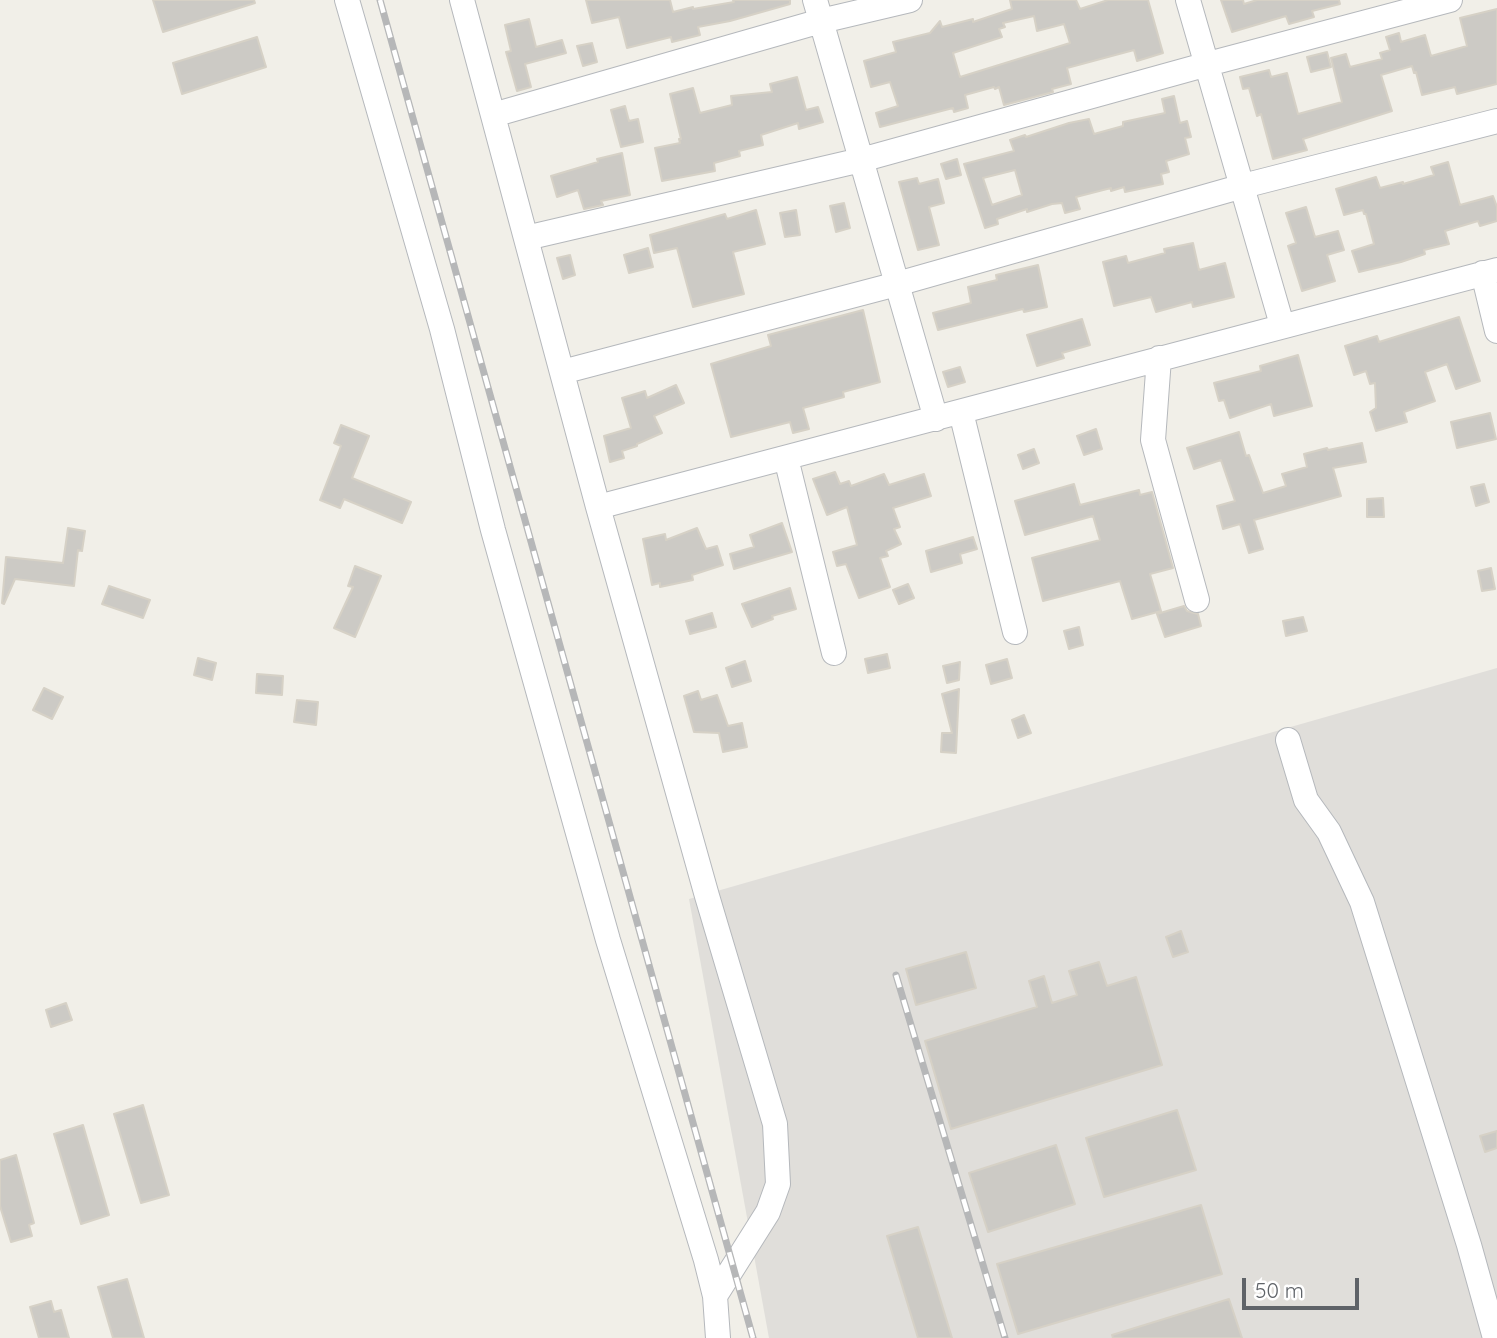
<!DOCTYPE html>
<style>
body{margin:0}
#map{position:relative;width:1497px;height:1338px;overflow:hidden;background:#f1efe8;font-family:Quicksand,sans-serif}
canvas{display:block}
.scale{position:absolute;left:1242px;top:1278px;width:117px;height:32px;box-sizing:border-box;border:4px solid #5f6368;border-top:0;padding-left:9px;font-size:21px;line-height:24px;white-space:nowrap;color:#5f6368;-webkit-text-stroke:5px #fff;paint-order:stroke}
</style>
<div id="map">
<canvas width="1497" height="1338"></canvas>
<div class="scale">50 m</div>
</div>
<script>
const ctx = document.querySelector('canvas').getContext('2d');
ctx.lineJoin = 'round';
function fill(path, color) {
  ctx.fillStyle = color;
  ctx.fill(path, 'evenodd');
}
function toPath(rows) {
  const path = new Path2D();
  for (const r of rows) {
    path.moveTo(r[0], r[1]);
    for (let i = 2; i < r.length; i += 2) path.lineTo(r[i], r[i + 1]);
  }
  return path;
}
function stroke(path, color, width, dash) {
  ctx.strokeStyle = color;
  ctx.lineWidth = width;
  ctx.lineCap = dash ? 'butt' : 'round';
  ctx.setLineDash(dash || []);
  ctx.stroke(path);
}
fill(toPath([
 [1497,668,1497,1338,769,1338,689,899]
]), '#e0deda');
const building = toPath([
 [153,0,254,0,255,3,163,32,153,0],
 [586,0,670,0,673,12,693,7,693,9,734,2,733,0,790,0,790,4,730,21,698,27,700,35,672,42,671,37,627,48,619,17,592,23,586,0],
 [1010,0,1076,0,1080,9,1108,0,1148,0,1163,53,1137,61,1134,50,1067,68,1071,84,1052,89,1053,92,1004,105,999,87,995,89,994,87,965,95,968,108,954,112,953,108,880,127,876,113,898,106,890,82,871,87,864,61,896,52,893,42,930,33,940,21,942,27,973,19,973,22,1012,9,1010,0],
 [1034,16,1037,31,1064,24,1070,43,960,77,953,53,1002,37,999,29,1005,27,1003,23,1034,16],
 [1221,0,1243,0,1244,4,1257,0,1339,0,1340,4,1312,11,1314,17,1289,24,1286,16,1232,32,1221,0],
 [1497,9,1497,84,1457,94,1455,87,1422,95,1416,72,1414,73,1412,66,1381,75,1392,111,1303,139,1307,150,1273,159,1261,114,1257,116,1249,88,1243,89,1240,77,1269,70,1271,77,1287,73,1298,114,1342,102,1331,58,1346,54,1350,67,1382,59,1380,53,1390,50,1386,37,1399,33,1401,42,1425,35,1431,56,1467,46,1460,18,1497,9],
 [529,19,536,47,562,40,566,53,525,64,531,87,517,91,506,52,511,51,505,25,529,19],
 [257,37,266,67,182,94,173,63,257,37],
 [592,43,597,62,583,66,577,46,592,43],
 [1327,52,1331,67,1311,72,1307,57,1327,52],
 [797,77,806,110,818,107,823,122,799,129,798,123,761,135,763,145,739,151,740,156,714,163,715,171,662,181,655,148,680,143,679,139,681,139,670,94,693,88,700,113,732,105,731,96,772,92,770,84,797,77],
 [1174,96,1180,123,1187,121,1191,137,1185,138,1189,154,1166,161,1169,172,1161,174,1163,184,1125,192,1124,187,1111,191,1111,188,1076,197,1080,209,1065,213,1062,203,1052,204,1027,212,1027,209,997,219,998,224,985,228,964,164,1014,151,1010,140,1025,135,1026,137,1069,123,1089,119,1094,134,1123,126,1123,122,1165,113,1162,99,1174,96],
 [1015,170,1022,195,992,205,983,178,1015,170],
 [625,106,629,121,638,119,643,142,621,147,611,110,625,106],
 [622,153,630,195,601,201,603,205,584,209,578,190,557,197,551,176,598,162,597,159,622,153],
 [957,159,961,175,946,179,941,164,957,159],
 [1448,162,1460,205,1493,196,1497,207,1497,221,1480,226,1478,221,1445,231,1449,244,1424,250,1425,254,1401,262,1359,272,1352,251,1374,244,1366,214,1364,214,1363,210,1344,215,1336,189,1376,177,1380,188,1403,182,1403,184,1434,175,1431,167,1448,162],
 [917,178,919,184,938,179,944,203,929,207,939,245,918,250,899,182,917,178],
 [844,203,850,228,836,232,830,206,844,203],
 [1306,207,1315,237,1338,231,1344,250,1327,255,1335,281,1302,291,1288,246,1296,243,1286,213,1306,207],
 [756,210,765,244,733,252,744,294,693,307,677,248,654,253,650,235,725,214,727,219,756,210],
 [796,210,800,235,785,237,780,213,796,210],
 [1193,243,1199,270,1225,263,1234,297,1193,307,1192,302,1156,312,1151,297,1114,306,1103,262,1126,256,1128,263,1165,253,1164,249,1193,243],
 [648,248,653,267,629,273,624,255,648,248],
 [570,255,575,275,563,279,557,258,570,255],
 [1038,265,1047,307,1024,312,1023,309,938,330,933,313,971,303,968,287,997,280,996,275,1038,265],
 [863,310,880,382,843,392,844,397,803,408,809,429,793,433,790,422,731,437,711,364,771,346,768,335,863,310],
 [1459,317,1480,381,1456,389,1447,364,1425,372,1435,401,1404,412,1407,422,1376,431,1370,412,1376,408,1375,383,1370,384,1366,371,1354,375,1345,346,1377,336,1379,342,1459,317],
 [1082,319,1090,345,1062,353,1064,358,1037,366,1027,335,1082,319],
 [1298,355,1312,406,1274,416,1271,404,1230,418,1224,400,1219,401,1214,383,1261,371,1260,366,1298,355],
 [960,367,965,382,948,387,943,372,960,367],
 [676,385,684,403,654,416,662,433,637,444,637,446,622,451,624,458,610,462,604,436,631,428,622,398,645,391,647,398,676,385],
 [1490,413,1496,439,1457,448,1451,422,1490,413],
 [341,425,369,436,352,478,411,502,402,523,344,499,340,508,320,500,341,446,334,443,341,425],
 [1096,429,1102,449,1084,455,1077,436,1096,429],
 [1239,432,1246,456,1249,455,1263,493,1286,486,1282,474,1307,467,1304,454,1327,448,1328,450,1362,443,1366,462,1333,468,1341,496,1254,520,1263,549,1249,553,1240,524,1223,529,1217,506,1235,501,1221,460,1194,469,1187,448,1239,432],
 [1034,449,1039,463,1023,469,1018,455,1034,449],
 [835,472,840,484,849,481,851,486,884,474,889,485,924,474,931,496,893,508,900,527,894,529,901,544,886,551,888,556,880,558,890,587,859,598,846,564,837,566,833,552,857,545,847,507,827,515,813,479,835,472],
 [1074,484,1080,505,1139,490,1140,495,1152,492,1173,568,1150,574,1161,611,1132,619,1120,581,1043,601,1032,558,1100,540,1093,516,1025,535,1015,501,1074,484],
 [1484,484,1489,502,1476,506,1471,487,1484,484],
 [1383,498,1384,517,1367,517,1367,499,1383,498],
 [782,523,792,552,734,569,730,554,754,547,750,535,782,523],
 [68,528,85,531,82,551,78,550,74,586,15,579,4,604,2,603,6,557,63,563,68,528],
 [697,528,706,549,717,546,723,565,692,575,693,580,660,587,660,583,652,585,643,539,665,534,666,540,697,528],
 [973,537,977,549,960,554,962,563,931,572,926,551,973,537],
 [355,566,381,576,355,637,334,628,353,587,348,586,355,566],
 [1491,568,1495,589,1482,591,1478,571,1491,568],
 [908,584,914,598,899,604,893,590,908,584],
 [109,586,150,600,143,618,102,604,109,586],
 [790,588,796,609,772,616,773,619,752,627,742,604,790,588],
 [1184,606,1187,611,1198,614,1201,626,1165,637,1157,614,1184,606],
 [712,613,716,627,690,634,686,621,712,613],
 [1303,617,1307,631,1286,636,1283,621,1303,617],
 [1079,627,1083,645,1069,649,1064,631,1079,627],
 [887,654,890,668,868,673,865,659,887,654],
 [198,658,216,663,212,680,194,675,198,658],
 [1007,659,1012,678,991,684,986,665,1007,659],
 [745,661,751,681,732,687,726,668,745,661],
 [960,662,959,680,947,683,943,666,960,662],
 [257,674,283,676,282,695,256,693,257,674],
 [44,688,63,697,52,719,33,710,44,688],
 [959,689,956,753,941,752,942,733,952,733,942,694,959,689],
 [698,691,701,700,717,695,728,726,742,723,747,747,723,752,719,733,694,732,684,696,698,691],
 [297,700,318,702,316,725,294,722,297,700],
 [1024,715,1031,733,1018,738,1012,720,1024,715],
 [1181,931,1188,952,1173,957,1166,937,1181,931],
 [966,952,976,988,916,1005,906,969,966,952],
 [1099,962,1107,986,1136,977,1162,1065,951,1129,925,1041,1037,1007,1029,981,1044,976,1052,1003,1077,995,1069,971,1099,962],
 [66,1003,72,1020,51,1027,46,1010,66,1003],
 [143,1105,169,1195,141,1203,114,1114,143,1105],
 [1177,1110,1196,1170,1104,1197,1086,1138,1177,1110],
 [83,1125,109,1215,81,1224,54,1134,83,1125],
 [1497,1131,1497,1148,1485,1152,1480,1136,1497,1131],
 [1056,1145,1075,1204,988,1232,969,1173,1056,1145],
 [16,1155,34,1223,29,1225,32,1236,11,1242,0,1206,0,1160,16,1155],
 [1201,1205,1222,1274,1018,1334,997,1264,1201,1205],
 [918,1227,952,1338,918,1338,887,1236,918,1227],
 [127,1279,144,1338,113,1338,98,1287,127,1279],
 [1229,1299,1242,1338,1113,1338,1112,1335,1229,1299],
 [51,1301,54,1312,61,1310,69,1338,39,1338,30,1307,51,1301]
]);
fill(building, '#cccac5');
stroke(building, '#d6d1c6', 2);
const minor = toPath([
 [347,0,442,329,493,530,608,940,706,1260,715,1296],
 [462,0,598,507,707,896,775,1124,778,1184,768,1212,715,1296,718,1338],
 [815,0,936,419],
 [1188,0,1282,325],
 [493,115,821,21,910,0],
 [526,238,861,160,1208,64,1450,0],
 [1483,273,1497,331],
 [1159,358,1153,440,1197,600],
 [562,372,897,284,1243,186,1497,121],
 [961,412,1015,632],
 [786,458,834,653],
 [598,507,1497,270],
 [1288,740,1306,800,1329,832,1362,902,1469,1245,1495,1338]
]);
stroke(minor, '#b5b8bc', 26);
stroke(minor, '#fff', 24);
const rail = toPath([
 [380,0,753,1338],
 [896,975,1005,1338]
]);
stroke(rail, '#b6b7b8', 7);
stroke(rail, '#fff', 4.5, [13]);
</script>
